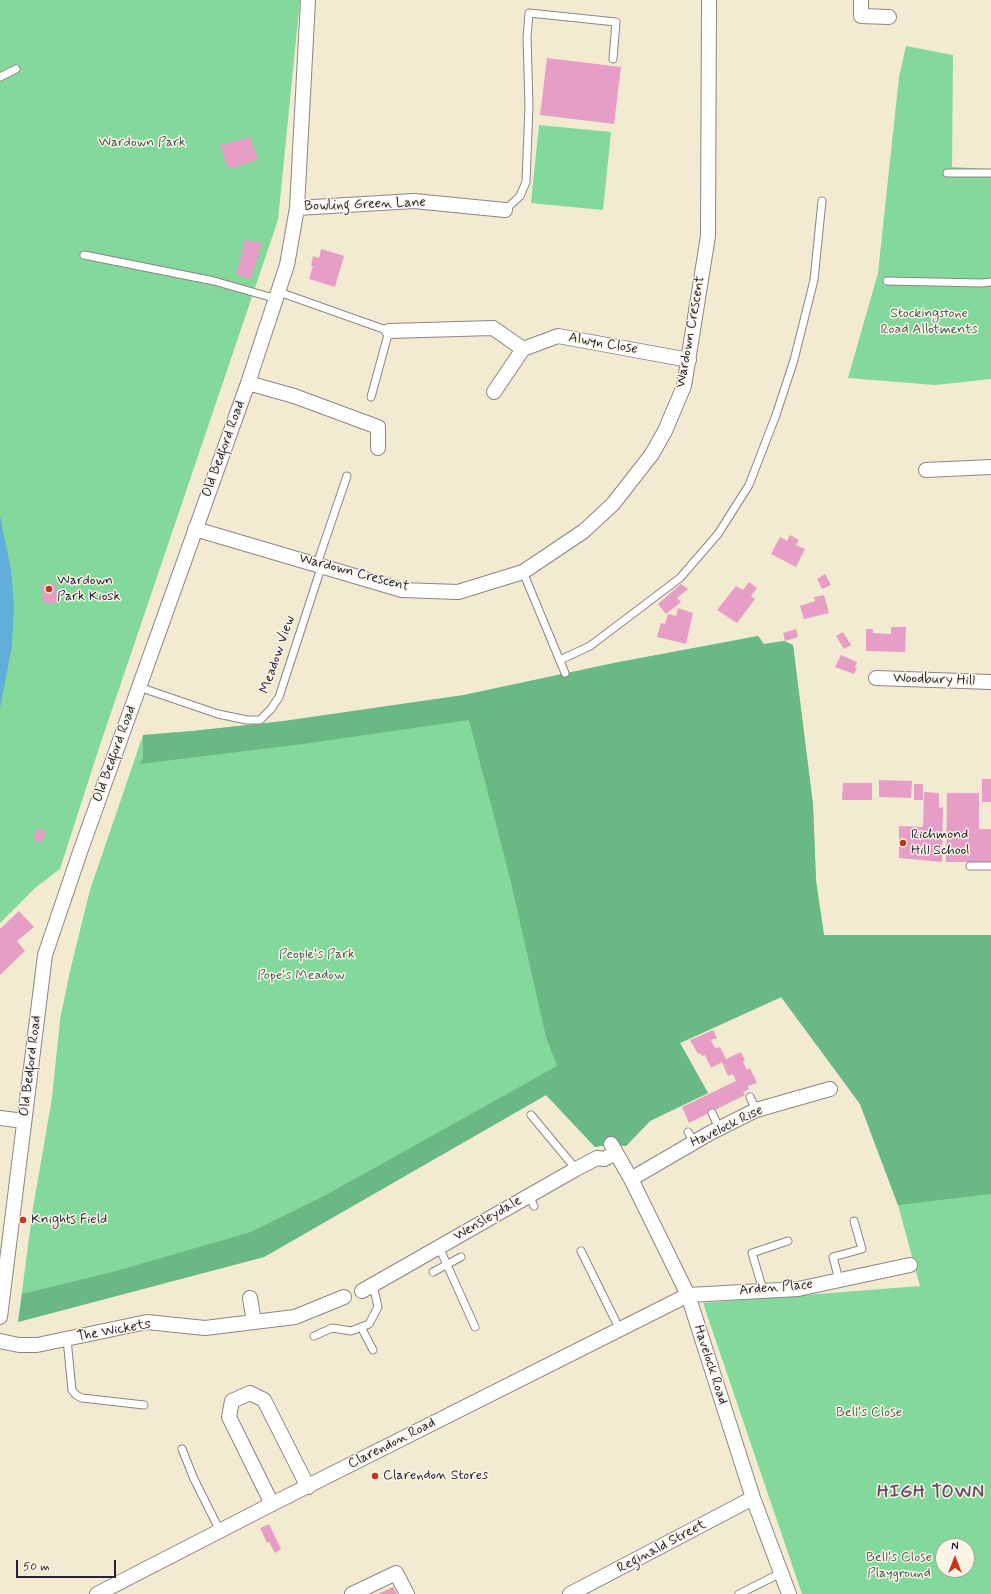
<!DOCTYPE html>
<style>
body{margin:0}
#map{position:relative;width:991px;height:1594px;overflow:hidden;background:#f3ebd1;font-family:Mynerve,sans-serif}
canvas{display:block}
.north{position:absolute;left:935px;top:1538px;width:40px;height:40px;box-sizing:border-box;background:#fcf5e5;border:1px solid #a5a1a1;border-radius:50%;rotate:0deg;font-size:11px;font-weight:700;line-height:16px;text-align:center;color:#22223b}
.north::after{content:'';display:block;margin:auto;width:14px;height:18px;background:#c8321e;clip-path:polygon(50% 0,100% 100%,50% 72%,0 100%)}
.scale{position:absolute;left:16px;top:1560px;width:100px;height:18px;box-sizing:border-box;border:2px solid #22223b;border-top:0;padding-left:5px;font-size:12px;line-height:14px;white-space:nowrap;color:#22223b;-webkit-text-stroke:3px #fcf5e5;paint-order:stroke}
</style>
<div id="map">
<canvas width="991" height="1594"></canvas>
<div class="north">N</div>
<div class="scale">50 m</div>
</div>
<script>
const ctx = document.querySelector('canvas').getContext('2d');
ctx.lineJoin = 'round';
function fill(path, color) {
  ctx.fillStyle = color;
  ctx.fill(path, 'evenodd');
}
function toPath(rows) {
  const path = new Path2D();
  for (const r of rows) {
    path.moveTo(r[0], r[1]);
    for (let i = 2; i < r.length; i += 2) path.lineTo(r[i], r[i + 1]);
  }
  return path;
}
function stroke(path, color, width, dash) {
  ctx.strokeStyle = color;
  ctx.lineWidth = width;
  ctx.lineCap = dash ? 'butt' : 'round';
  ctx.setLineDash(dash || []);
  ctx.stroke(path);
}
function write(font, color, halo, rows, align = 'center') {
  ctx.font = font + ' Mynerve,sans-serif';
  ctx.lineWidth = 3;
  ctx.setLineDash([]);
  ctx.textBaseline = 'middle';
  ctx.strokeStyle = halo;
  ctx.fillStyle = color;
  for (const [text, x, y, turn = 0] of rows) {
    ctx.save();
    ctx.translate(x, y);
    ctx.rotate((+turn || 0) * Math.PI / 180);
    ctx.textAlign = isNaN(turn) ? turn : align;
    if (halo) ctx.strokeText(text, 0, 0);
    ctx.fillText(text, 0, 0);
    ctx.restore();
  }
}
fill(toPath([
 [0,0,300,0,278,220,99,748,60,869,35,888,0,923],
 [906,46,953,55,952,167,991,169,991,379,935,385,848,378,878,273,899,77],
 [539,125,611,132,603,210,531,203],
 [758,636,764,644,784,641,793,645,813,805,816,881,824,935,991,935,991,1594,802,1594,703,1303,920,1286,898,1205,860,1104,782,997,680,1043,708,1093,650,1121,626,1146,611,1144,595,1147,546,1095,264,1257,18,1322,33,1208,52,1098,60,1020,70,971,90,890,143,735,193,731,284,721,464,695,614,663],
 [943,1546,967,1546,967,1570,943,1570]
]), '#83d89b');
fill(toPath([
 [758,636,764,644,784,641,793,645,813,805,816,881,824,935,991,935,991,1194,898,1205,860,1104,781,997,680,1043,708,1093,650,1121,626,1146,611,1144,595,1147,546,1095,264,1257,18,1322,22,1294,116,1271,251,1232,326,1195,557,1066,546,1037,510,878,469,720,303,744,140,764,143,758,143,735,193,731,284,721,464,695,614,663]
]), '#6ab883');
fill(toPath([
 [0,516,11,570,14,604,12,646,0,708]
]), '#62aedb');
fill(toPath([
 [547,58,621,67,614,124,540,115],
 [250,137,258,160,228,169,220,145],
 [245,240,262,243,251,279,236,275],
 [321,249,344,256,335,287,309,279,313,266,311,266,313,256,319,258],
 [790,535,799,540,796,545,805,549,796,567,771,554,780,537,787,541],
 [825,574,831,585,822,589,817,579],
 [749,582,757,588,751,596,755,599,737,623,717,610,736,586,743,590],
 [56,584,57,603,43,603,42,585],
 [681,584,688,589,677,598,681,602,666,614,658,604],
 [824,595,829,613,804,619,800,606,815,601,814,597],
 [678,608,693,613,686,644,657,637,661,623,665,624,668,614,676,616],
 [891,627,906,627,905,652,866,651,866,629,873,629,873,633,891,634],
 [796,629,798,637,785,641,783,633],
 [843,632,851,645,844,649,836,636],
 [841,655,857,662,855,667,857,668,854,674,835,667],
 [982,779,991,779,991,802,982,802],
 [879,780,912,781,911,798,879,797],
 [843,783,872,783,872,800,842,800],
 [914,784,923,784,923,800,914,800],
 [924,792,939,793,939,808,943,807,942,862,899,858,899,826,923,827],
 [947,793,979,793,979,829,991,829,991,862,946,862],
 [37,828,46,831,41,843,33,839],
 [19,911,34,927,17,941,25,951,0,975,0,929],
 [713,1030,717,1038,711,1040,715,1048,720,1047,726,1059,741,1052,745,1060,743,1062,747,1070,750,1068,757,1083,748,1086,749,1089,743,1092,745,1095,689,1123,682,1107,736,1081,733,1074,728,1076,722,1062,711,1068,705,1055,702,1056,700,1053,698,1054,690,1040],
 [269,1524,281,1549,275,1553,269,1542,267,1543,260,1528],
 [393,1587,397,1594,378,1594]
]), '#e69dc6');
const lane = toPath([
 [0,77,16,69],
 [947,173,991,173],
 [505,210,520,196,526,182,529,106,527,37,529,13,616,22,613,59],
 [84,255,214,281,277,299],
 [887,281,981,283,991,282],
 [279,292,389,331,371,397],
 [317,564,347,476],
 [523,572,565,673],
 [560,660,590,646,680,578,718,534,749,485,776,415,794,360,814,280,822,201],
 [139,687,218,714,247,720,260,720,271,709,279,697,322,565],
 [970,866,991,866],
 [750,1097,756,1110],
 [712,1113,719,1128],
 [531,1115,576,1169],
 [688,1132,694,1142],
 [529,1196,534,1206],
 [439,1247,475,1327],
 [581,1251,620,1330],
 [433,1272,461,1257],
 [839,1280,833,1257,862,1249,854,1221],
 [763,1290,752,1253,788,1241],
 [361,1327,373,1350],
 [314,1336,332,1328,351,1331,369,1324,378,1307,373,1285],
 [67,1339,72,1390,76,1395,82,1398,144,1405],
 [182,1449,194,1479,220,1531],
 [739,1594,781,1573]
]);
const street = toPath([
 [861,0,861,16,889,17],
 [297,208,414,201,505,210],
 [389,331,493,328,523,349],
 [248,383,294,396,378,427,378,448],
 [494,392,523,349,558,336,689,360],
 [926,470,991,467],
 [195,529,402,590,458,592,523,572,584,531,613,504,652,454,665,431,684,386,708,236,709,0],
 [876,678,991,682],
 [0,1118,24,1121],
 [611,1144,631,1179,688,1295,753,1498,789,1594],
 [631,1179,710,1133,756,1110,830,1089],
 [362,1291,576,1169,597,1158,604,1159,616,1153],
 [250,1298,254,1322],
 [0,1317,45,955,80,852,248,383,287,265,297,208,308,0],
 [0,1341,19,1345,37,1345,147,1322,205,1328,295,1317,344,1297],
 [272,1504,229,1417,232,1401,250,1393,264,1400,308,1487],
 [97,1594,272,1504,688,1295,798,1289,910,1265],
 [352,1594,396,1573,407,1594],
 [570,1594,753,1498]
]);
stroke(lane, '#8a8686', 9);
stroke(street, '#8a8686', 16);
stroke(lane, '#fff', 7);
stroke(street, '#fff', 14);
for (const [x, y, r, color] of [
 [49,589,4,"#c8321e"],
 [903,843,4,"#c8321e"],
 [23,1220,4,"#c8321e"],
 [375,1476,4,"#c8321e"]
]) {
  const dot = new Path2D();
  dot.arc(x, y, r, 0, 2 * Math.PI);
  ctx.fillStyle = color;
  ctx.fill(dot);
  stroke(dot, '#fcf5e5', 1.5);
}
write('14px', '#3f5958', '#fcf5e5', [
 ["Wardown Park",142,143],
 ["Stockingstone",929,314],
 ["Road Allotments",929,330],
 ["People's Park",317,955],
 ["Pope's Meadow",301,976],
 ["Bell's Close",869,1413],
 ["Bell's Close",899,1558],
 ["Playground",899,1574]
]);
write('14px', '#22223b', '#fcf5e5', [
 ["Bowling Green Lane",365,205,-2],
 ["Wardown Crescent",691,332,-80],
 ["Alwyn Close",603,344,10],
 ["Old Bedford Road",224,449,-70],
 ["Wardown Crescent",354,573,15],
 ["Meadow View",278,655,-71],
 ["Woodbury Hill",934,680,2],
 ["Old Bedford Road",115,754,-70],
 ["Old Bedford Road",31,1066,-83],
 ["Havelock Rise",727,1127,-26],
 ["Wensleydale",488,1219,-30],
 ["Arden Place",776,1288,-5],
 ["The Wickets",114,1331,-10],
 ["Havelock Road",710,1365,72],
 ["Clarendon Road",392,1444,-27],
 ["Reginald Street",662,1547,-28]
]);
write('14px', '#22223b', '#fcf5e5', [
 ["Wardown",57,581],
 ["Park Kiosk",57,597],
 ["Richmond",911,835],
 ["Hill School",911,851],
 ["Knights Field",31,1220],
 ["Clarendon Stores",383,1476]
], 'left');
ctx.letterSpacing = '1px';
write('bold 18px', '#674d6c', '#fcf5e5', [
 ["HIGH TOWN",931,1493]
]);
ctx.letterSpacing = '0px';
</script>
